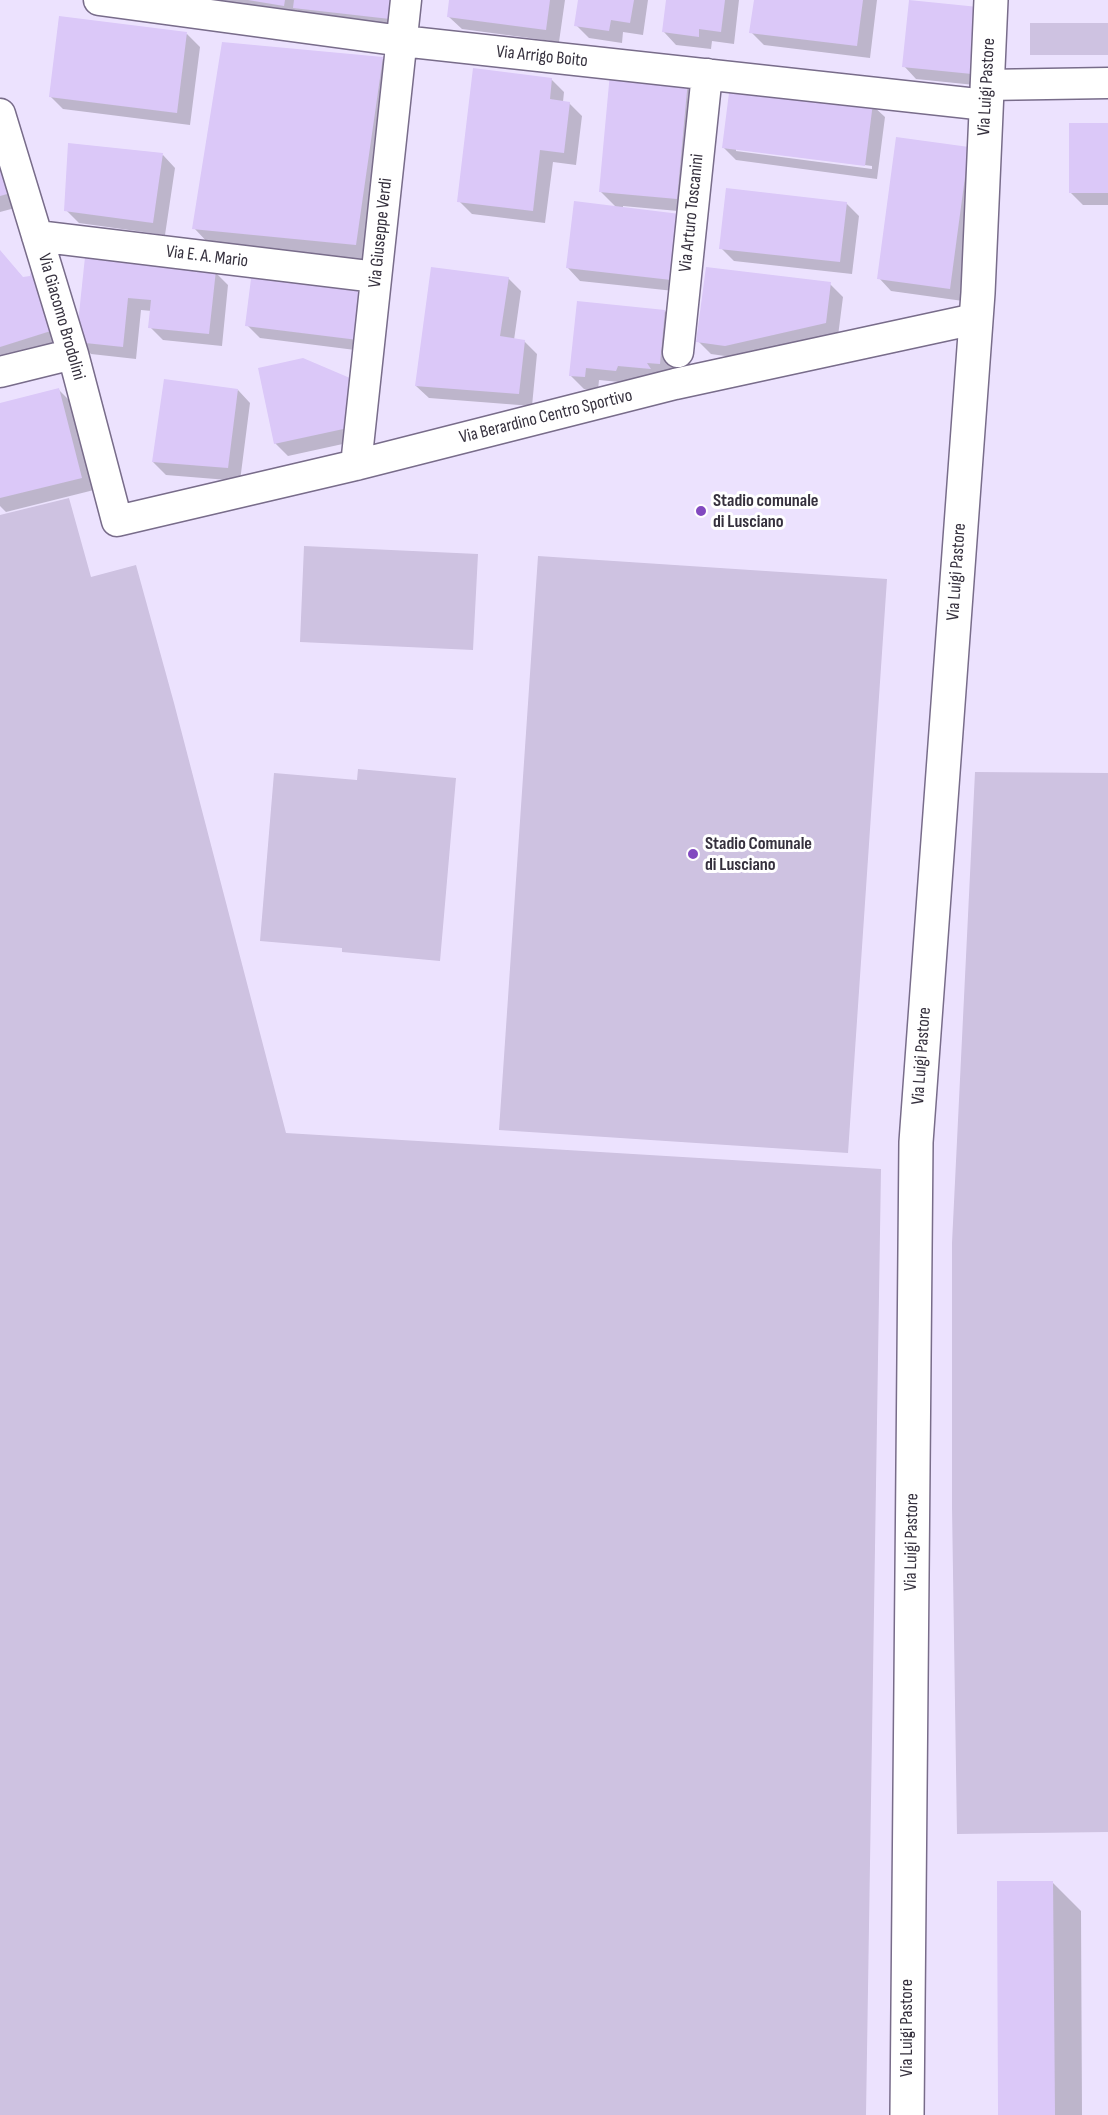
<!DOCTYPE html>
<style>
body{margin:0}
canvas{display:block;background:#ece2fe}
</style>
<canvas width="1108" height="2115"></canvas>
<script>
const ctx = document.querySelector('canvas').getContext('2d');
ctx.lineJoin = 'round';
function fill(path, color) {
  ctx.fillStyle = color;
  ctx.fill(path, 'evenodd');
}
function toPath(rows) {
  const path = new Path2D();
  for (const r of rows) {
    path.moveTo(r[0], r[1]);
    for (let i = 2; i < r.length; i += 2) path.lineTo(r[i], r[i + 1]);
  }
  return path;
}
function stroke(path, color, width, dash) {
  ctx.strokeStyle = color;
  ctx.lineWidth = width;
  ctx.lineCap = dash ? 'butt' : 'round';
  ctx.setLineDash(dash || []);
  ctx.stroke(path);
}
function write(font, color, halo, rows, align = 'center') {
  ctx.font = font + ' "Sofia Sans Condensed",sans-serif';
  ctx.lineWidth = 6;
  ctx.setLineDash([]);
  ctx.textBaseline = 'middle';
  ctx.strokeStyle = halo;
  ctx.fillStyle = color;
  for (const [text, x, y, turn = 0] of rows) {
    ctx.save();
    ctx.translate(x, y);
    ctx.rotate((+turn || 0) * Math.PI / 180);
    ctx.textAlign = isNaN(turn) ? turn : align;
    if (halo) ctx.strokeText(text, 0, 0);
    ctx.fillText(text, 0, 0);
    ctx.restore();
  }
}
fill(toPath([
 [1030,23,1108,23,1108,55,1030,55],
 [69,498,91,577,136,565,174,703,286,1133,881,1169,866,2115,0,2115,0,515],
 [304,546,478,554,473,650,300,642],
 [538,556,887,579,848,1153,499,1130],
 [358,769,456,778,440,961,342,952,342,948,260,941,274,773,357,780],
 [975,772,1108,773,1108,1832,957,1834,952,1507,952,1243]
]), '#cec2e1');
fill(toPath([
 [143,0,406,0,403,31,308,21,297,10,296,18],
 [451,0,565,0,559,42,462,29,449,17],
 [579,0,648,0,643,35,623,32,622,43,589,38,576,25],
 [667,0,739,0,734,44,712,41,711,49,676,45,664,32],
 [755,0,877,0,870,58,764,45,751,32],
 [910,2,994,87,916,79,904,66],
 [187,34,200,47,190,125,63,109,50,96],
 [223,44,383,59,399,75,372,261,210,245,194,228],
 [551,79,564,92,563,102,569,103,582,116,576,165,553,162,545,223,472,214,459,201],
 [687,81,700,94,689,212,623,206,623,208,693,293,580,281,568,268,617,208,601,192],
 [872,105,885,117,877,179,736,160,723,147],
 [736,148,872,166,872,169,736,151],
 [0,110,30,204,0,212],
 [1108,124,1108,205,1083,205,1070,192],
 [969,148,963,301,891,291,879,278],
 [163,155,175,168,165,235,79,223,66,210],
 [846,203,859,216,852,274,734,261,721,248],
 [0,251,24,279,73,345,0,369],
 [87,258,215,272,228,285,222,346,163,340,150,327,152,311,141,310,136,359,91,354,78,341],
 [508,278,521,291,514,340,524,341,537,354,532,406,429,398,416,386],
 [830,284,843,297,838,336,739,358,711,354,698,341],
 [365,287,371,352,260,338,247,325],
 [665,311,678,324,673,377,661,381,631,378,629,383,599,380,598,390,584,389,571,376],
 [303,360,361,440,288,456,275,443],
 [58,389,71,402,94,490,6,512,0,506,0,404],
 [238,390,250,403,240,481,166,475,153,462],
 [1052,1882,1081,1911,1082,2115,1000,2115]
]), '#0003');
fill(toPath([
 [248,0,285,0,284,6],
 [294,0,392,0,390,19,293,8],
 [449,0,550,0,546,30,447,17],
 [578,0,634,0,630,23,611,20,609,31,574,26],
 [666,0,725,0,721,32,699,29,699,37,662,32],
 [754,0,863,0,857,46,749,33],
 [909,0,988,8,982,75,902,67],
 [59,16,187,32,177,113,49,97],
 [222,42,383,57,356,245,192,229],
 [473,68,552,78,550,99,570,102,564,153,540,150,533,211,457,202],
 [610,73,688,80,677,199,599,192],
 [730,85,873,103,865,166,722,148],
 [1069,123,1108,123,1108,193,1069,193],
 [0,127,18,191,0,196],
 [896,137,969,147,950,289,877,279],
 [68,143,163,153,153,223,64,211],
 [726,188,847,202,840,262,719,249],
 [574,201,688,215,680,281,566,268],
 [0,250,23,277,30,276,34,256,57,329,0,347],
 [85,257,216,270,209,334,148,328,151,300,128,298,123,347,76,342],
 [431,267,509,277,500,336,525,340,519,394,415,386],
 [706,267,831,282,826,323,725,346,696,342],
 [252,271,365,285,358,340,245,326],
 [577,301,665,310,660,364,647,363,651,369,618,366,616,371,586,368,585,377,569,376],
 [303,358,357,381,348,428,274,444,258,368],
 [164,379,238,389,228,468,152,462],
 [59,388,82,478,0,498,0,403],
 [997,1881,1053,1881,1055,2115,998,2115]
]), '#dbc8f8');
const minor = toPath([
 [99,0,402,41,986,105],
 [986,85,1108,83],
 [0,114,73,354,117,521,356,465,675,384,975,319],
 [37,236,376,277],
 [678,352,707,74],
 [0,372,73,354],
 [356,465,406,0]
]);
const tertiary = toPath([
 [907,2115,916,1142,978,293,991,0]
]);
stroke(minor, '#786c8a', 33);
stroke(tertiary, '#786c8a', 36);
stroke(minor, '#fff', 30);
stroke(tertiary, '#fff', 33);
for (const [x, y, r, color] of [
 [701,511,6,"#8249c0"],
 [693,854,6,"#8249c0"]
]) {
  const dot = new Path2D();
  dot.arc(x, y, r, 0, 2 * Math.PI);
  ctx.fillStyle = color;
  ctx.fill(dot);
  stroke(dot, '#fff', 2);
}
write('18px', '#35303d', '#fff', [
 ["Via Arrigo Boito",542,57,6],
 ["Via Luigi Pastore",987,87,-87],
 ["Via Arturo Toscanini",692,213,-84],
 ["Via Giuseppe Verdi",381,233,-84],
 ["Via E. A. Mario",207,257,7],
 ["Via Giacomo Brodolini",61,317,74],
 ["Via Berardino Centro Sportivo",546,417,-14],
 ["Via Luigi Pastore",957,572,-86],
 ["Via Luigi Pastore",922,1056,-86],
 ["Via Luigi Pastore",912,1542,-89],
 ["Via Luigi Pastore",907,2028,-90]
]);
write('bold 18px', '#35303d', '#fff', [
 ["Stadio comunale",713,501],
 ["di Lusciano",713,522],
 ["Stadio Comunale",705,844],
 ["di Lusciano",705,865]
], 'left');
</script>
